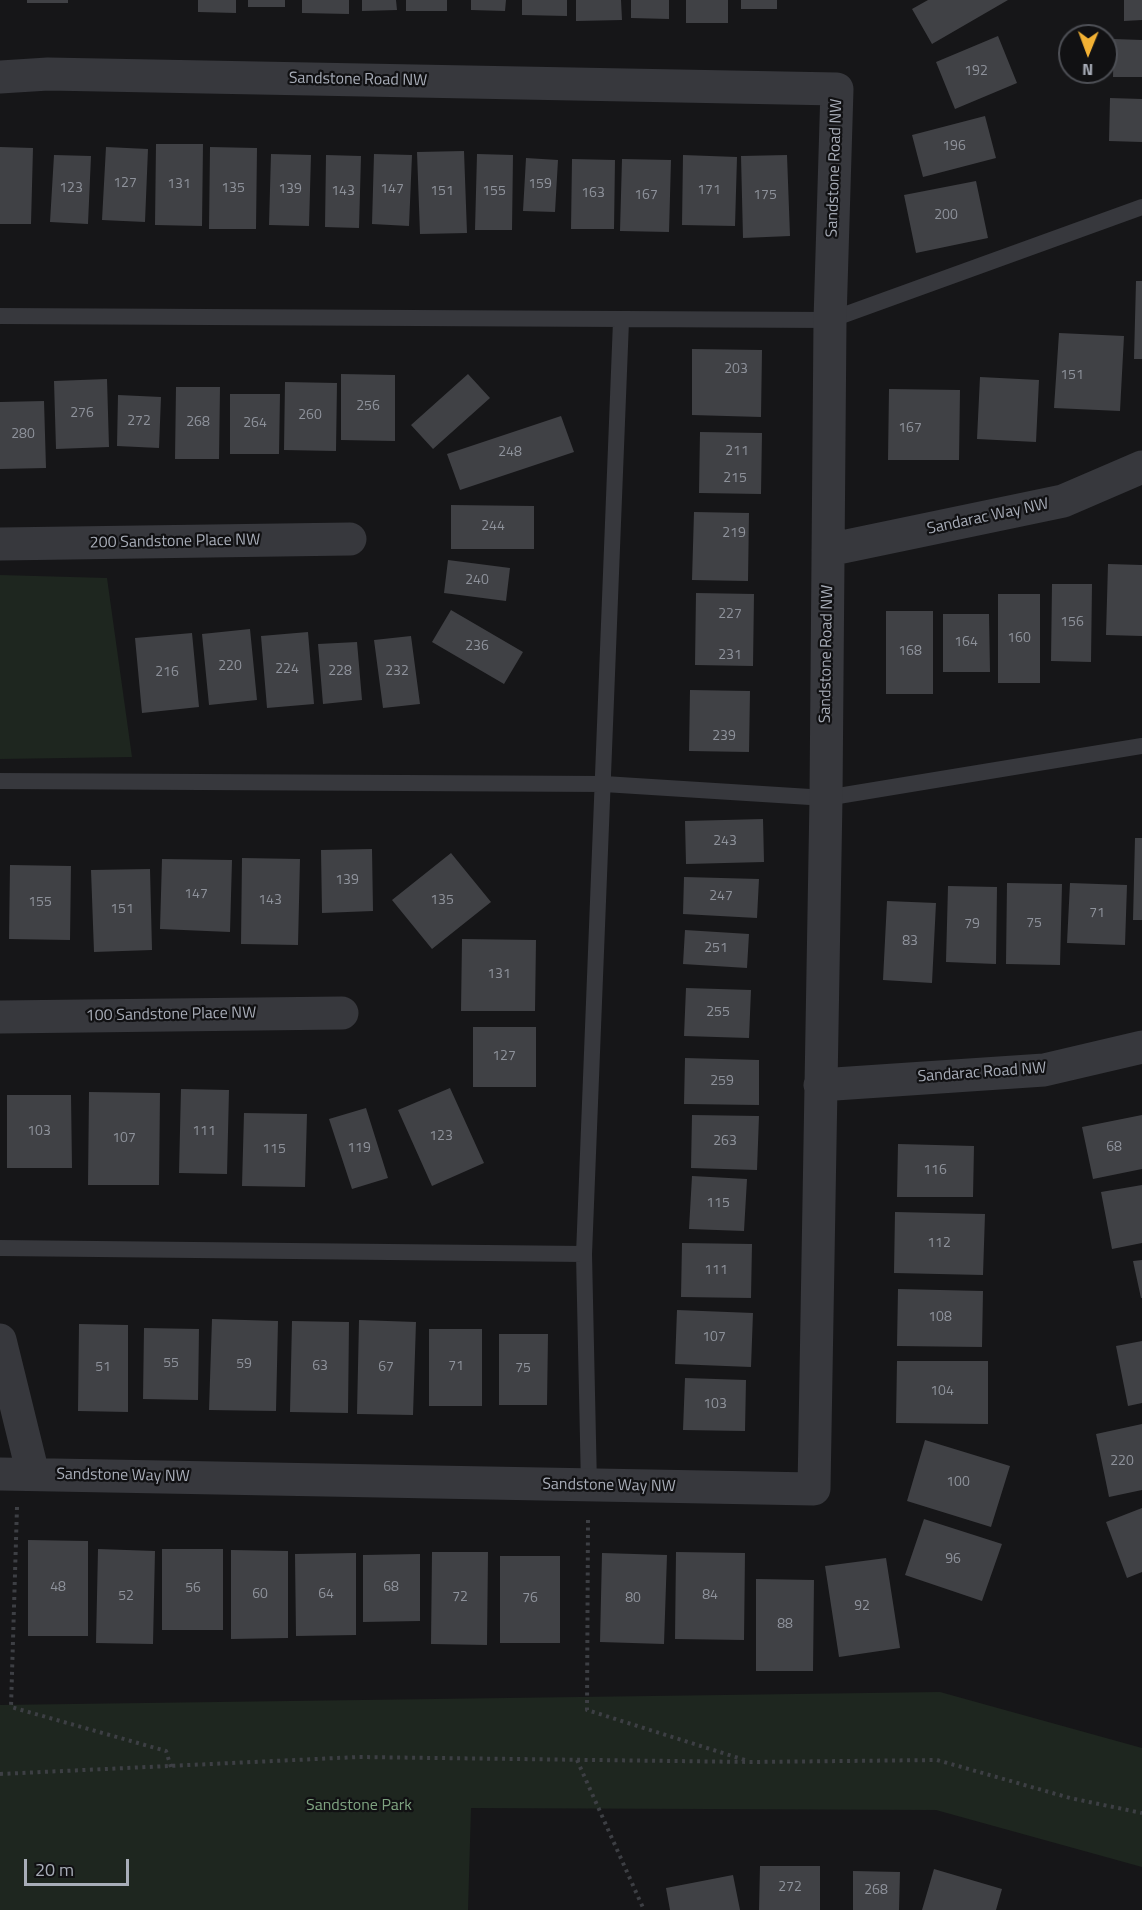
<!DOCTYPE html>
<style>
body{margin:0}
#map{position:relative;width:1142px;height:1910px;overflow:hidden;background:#161618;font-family:"Titillium Web",sans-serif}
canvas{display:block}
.north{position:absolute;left:1058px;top:24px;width:60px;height:60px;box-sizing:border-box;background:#111113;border:2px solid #4d4f55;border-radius:50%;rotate:181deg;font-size:16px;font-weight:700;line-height:24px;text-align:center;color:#a8adb8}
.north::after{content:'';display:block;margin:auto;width:21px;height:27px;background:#f2b134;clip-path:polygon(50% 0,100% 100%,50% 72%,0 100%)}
.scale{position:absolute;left:24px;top:1859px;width:105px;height:27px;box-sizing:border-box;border:3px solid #a8adb8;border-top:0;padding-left:8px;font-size:18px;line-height:21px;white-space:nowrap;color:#a8adb8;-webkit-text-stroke:4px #111113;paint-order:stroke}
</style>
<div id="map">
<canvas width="1142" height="1910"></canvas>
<div class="north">N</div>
<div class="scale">20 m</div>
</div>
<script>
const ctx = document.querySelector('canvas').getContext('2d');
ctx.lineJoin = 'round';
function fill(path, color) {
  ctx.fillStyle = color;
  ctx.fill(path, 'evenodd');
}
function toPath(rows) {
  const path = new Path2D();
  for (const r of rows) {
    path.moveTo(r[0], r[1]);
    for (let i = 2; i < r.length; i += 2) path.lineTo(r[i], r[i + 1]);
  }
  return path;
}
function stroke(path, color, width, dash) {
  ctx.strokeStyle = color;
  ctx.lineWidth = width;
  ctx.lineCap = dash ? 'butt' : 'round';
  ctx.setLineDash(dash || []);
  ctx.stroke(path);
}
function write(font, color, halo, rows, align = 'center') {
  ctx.font = font + ' "Titillium Web",sans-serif';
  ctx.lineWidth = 4.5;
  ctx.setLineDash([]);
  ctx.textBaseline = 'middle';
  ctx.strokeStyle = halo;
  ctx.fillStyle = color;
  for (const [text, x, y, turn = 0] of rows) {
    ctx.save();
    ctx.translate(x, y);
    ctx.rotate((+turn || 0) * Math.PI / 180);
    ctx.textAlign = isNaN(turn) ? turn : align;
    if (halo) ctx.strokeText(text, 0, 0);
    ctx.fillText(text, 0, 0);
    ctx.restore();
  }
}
fill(toPath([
 [0,575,107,578,132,757,0,759],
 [940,1692,1142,1748,1142,1867,936,1810,471,1808,468,1910,0,1910,0,1705]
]), '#1e261f');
fill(toPath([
 [27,0,68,0,68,3,27,3],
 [198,0,236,0,236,13,198,12],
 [248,0,285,0,285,7,248,7],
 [302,0,349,0,349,14,302,13],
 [362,0,396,0,397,10,362,11],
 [406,0,447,0,447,11,406,11],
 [471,0,506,0,505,11,471,10],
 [522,0,567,0,567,16,522,15],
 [576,0,621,0,622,20,576,21],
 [631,0,669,0,669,19,631,18],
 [686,0,728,0,728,23,686,23],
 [741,0,777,0,777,9,741,9],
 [928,0,1008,0,932,44,912,9],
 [1124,0,1142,0,1142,20,1124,21],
 [998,36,1017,83,955,109,936,62],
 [1114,39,1142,40,1142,77,1113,77],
 [1110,98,1142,99,1142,142,1109,141],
 [985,116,996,158,923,177,912,135],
 [156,144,203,144,202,226,155,225],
 [0,147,33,148,31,224,0,224],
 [106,147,148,149,145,222,102,220],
 [210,147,257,148,256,229,209,229],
 [464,151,467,233,420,234,417,152],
 [271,154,311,155,309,226,269,225],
 [374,154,412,155,409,226,372,224],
 [477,154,513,155,512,230,475,230],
 [54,155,91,156,88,224,50,222],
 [326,155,361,156,359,228,325,227],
 [683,155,737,157,735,226,682,225],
 [787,155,790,236,743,238,741,156],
 [526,158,558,160,555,212,523,211],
 [572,159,615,160,614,229,571,229],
 [622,159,671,160,669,232,620,231],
 [976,181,988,238,916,253,904,195],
 [1136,281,1142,281,1142,359,1134,359],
 [1059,333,1124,336,1120,411,1054,408],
 [692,349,762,350,761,417,692,415],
 [341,374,395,375,395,441,341,440],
 [468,374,490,398,433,449,411,425],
 [980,377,1039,380,1036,442,977,439],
 [107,379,109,447,56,449,54,381],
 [285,382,337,383,336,451,284,450],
 [176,387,220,387,219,459,175,459],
 [889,389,960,390,959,460,888,460],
 [230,394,280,394,279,454,230,454],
 [118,395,161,397,159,448,117,446],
 [44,401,46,468,0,469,0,402],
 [561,416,574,452,460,490,447,454],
 [700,432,762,433,761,494,699,493],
 [451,505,534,506,534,549,451,549],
 [694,512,749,513,748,581,692,580],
 [448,560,510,568,506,601,444,593],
 [1108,564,1142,565,1142,636,1106,635],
 [1052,584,1092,584,1091,662,1051,661],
 [696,593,754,594,753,666,695,665],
 [998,594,1040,594,1040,683,998,683],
 [451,610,523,652,504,684,432,642],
 [886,611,933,611,933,694,886,694],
 [943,614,989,614,990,672,943,672],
 [250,629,257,700,209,705,202,634],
 [308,632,314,704,267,708,261,636],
 [192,633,199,707,142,713,135,638],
 [411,636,420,704,383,708,374,640],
 [357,642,362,700,323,704,318,644],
 [690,690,750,691,749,752,689,751],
 [763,819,764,862,686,864,685,821],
 [1135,838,1142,838,1142,920,1133,920],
 [372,849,373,911,322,913,321,850],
 [451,853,491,902,432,949,392,900],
 [242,858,300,859,298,945,241,944],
 [162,859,232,860,230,932,160,929],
 [10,865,71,866,70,940,9,939],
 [150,869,152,950,94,952,91,870],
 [684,877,759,879,757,918,683,914],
 [1007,883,1062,884,1060,965,1006,964],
 [1070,883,1127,885,1125,945,1067,943],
 [948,886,997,887,996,964,946,962],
 [887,901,936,903,932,983,883,980],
 [685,930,749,934,747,968,683,964],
 [462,939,536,940,535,1011,461,1011],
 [686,988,751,990,749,1038,684,1036],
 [473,1027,536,1027,536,1087,473,1087],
 [685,1058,759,1060,759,1105,684,1104],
 [450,1088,484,1163,432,1186,398,1110],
 [181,1089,229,1090,227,1174,179,1173],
 [89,1092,160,1093,159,1185,88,1185],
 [7,1095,71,1095,72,1168,7,1168],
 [366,1108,388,1178,352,1189,329,1119],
 [244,1113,307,1114,305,1187,242,1186],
 [692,1115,759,1116,757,1170,691,1168],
 [1142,1115,1142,1169,1093,1179,1082,1127],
 [898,1144,974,1146,973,1197,897,1197],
 [692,1176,747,1179,744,1231,689,1229],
 [1142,1185,1142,1243,1112,1249,1101,1192],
 [895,1212,985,1214,983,1275,894,1273],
 [682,1243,752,1244,751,1298,681,1297],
 [1142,1260,1142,1298,1141,1298,1133,1261],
 [898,1289,983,1291,982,1347,897,1346],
 [677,1310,753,1313,751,1367,675,1364],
 [212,1319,278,1321,276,1411,209,1410],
 [359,1320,416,1322,413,1415,357,1414],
 [292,1321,349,1322,348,1413,290,1412],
 [79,1324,128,1325,128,1412,78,1411],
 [144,1328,199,1329,198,1400,143,1399],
 [429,1329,482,1329,482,1406,429,1406],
 [499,1334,548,1334,547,1405,499,1405],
 [1142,1341,1142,1403,1128,1406,1116,1346],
 [897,1361,988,1361,988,1424,896,1423],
 [685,1378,746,1380,745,1431,683,1430],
 [1142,1424,1142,1490,1109,1497,1096,1434],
 [925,1440,1010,1466,991,1527,907,1501],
 [1142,1508,1142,1572,1127,1578,1106,1522],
 [924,1519,1002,1544,982,1601,905,1575],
 [28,1540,88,1541,88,1636,28,1636],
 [98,1549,155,1551,153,1644,96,1643],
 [162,1549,223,1549,223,1630,162,1630],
 [231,1550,288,1551,288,1638,231,1639],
 [432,1552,488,1552,487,1645,431,1644],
 [676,1552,745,1553,744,1640,675,1639],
 [356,1553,356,1635,296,1636,295,1554],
 [602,1553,667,1555,664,1644,600,1642],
 [420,1554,420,1621,363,1622,363,1555],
 [500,1556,560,1556,560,1643,500,1643],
 [886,1558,900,1648,839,1657,825,1566],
 [756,1579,814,1580,813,1671,756,1671],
 [760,1866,820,1866,820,1910,759,1910],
 [934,1869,1002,1889,996,1910,922,1910],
 [853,1871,900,1872,899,1910,853,1910],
 [733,1875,740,1910,670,1910,666,1888]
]), '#404145');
stroke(toPath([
 [17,1507,11,1707,166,1751,171,1767],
 [588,1520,587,1710,748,1761],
 [577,1760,644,1910],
 [0,1774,358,1757,752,1762,937,1760,1070,1798,1142,1813]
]), '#3d3f44', 4, [3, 4.5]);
stroke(toPath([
 [0,316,830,320,1142,207],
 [0,781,604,784,826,798,1142,746],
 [0,1248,584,1254],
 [589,1486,584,1254,621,321]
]), '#37383d', 16);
stroke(toPath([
 [0,77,48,74,837,89,830,320,826,798,814,1489,0,1474],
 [0,544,350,539],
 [828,550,1063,501,1142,467],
 [0,1017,342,1013],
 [820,1085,1044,1070,1142,1047],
 [0,1340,33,1474]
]), '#37383d', 33);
write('14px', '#8e929b', null, [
 ["192",976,72],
 ["196",954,147],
 ["127",125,184],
 ["131",179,185],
 ["159",540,185],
 ["123",71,189],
 ["135",233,189],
 ["139",290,190],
 ["147",392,190],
 ["171",709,191],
 ["143",343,192],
 ["151",442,192],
 ["155",494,192],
 ["163",593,194],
 ["167",646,196],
 ["175",765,196],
 ["200",946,216],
 ["203",736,370],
 ["151",1072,376],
 ["256",368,407],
 ["276",82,414],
 ["260",310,416],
 ["272",139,422],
 ["268",198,423],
 ["264",255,424],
 ["167",910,429],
 ["280",23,435],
 ["211",737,452],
 ["248",510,453],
 ["215",735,479],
 ["244",493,527],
 ["219",734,534],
 ["240",477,581],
 ["227",730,615],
 ["156",1072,623],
 ["160",1019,639],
 ["164",966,643],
 ["236",477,647],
 ["168",910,652],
 ["231",730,656],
 ["220",230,667],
 ["224",287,670],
 ["228",340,672],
 ["232",397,672],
 ["216",167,673],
 ["239",724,737],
 ["243",725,842],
 ["139",347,881],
 ["147",196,895],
 ["247",721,897],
 ["143",270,901],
 ["135",442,901],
 ["155",40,903],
 ["151",122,910],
 ["71",1097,914],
 ["75",1034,924],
 ["79",972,925],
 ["83",910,942],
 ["251",716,949],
 ["131",499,975],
 ["255",718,1013],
 ["127",504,1057],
 ["259",722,1082],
 ["103",39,1132],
 ["111",204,1132],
 ["123",441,1137],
 ["107",124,1139],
 ["263",725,1142],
 ["68",1114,1148],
 ["119",359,1149],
 ["115",274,1150],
 ["116",935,1171],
 ["115",718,1204],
 ["112",939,1244],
 ["111",716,1271],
 ["108",940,1318],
 ["107",714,1338],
 ["55",171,1364],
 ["59",244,1365],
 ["63",320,1367],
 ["71",456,1367],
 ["51",103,1368],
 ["67",386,1368],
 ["75",523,1369],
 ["104",942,1392],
 ["103",715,1405],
 ["220",1122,1462],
 ["100",958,1483],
 ["96",953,1560],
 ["48",58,1588],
 ["68",391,1588],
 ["56",193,1589],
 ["60",260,1595],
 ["64",326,1595],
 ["84",710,1596],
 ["52",126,1597],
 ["72",460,1598],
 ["76",530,1599],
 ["80",633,1599],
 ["92",862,1607],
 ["88",785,1625],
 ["272",790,1888],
 ["268",876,1891]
]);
write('16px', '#a8adb8', '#111113', [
 ["Sandstone Road NW",358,80,1],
 ["Sandstone Road NW",835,168,-88],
 ["Sandarac Way NW",988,517,-12],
 ["200 Sandstone Place NW",175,542,-1],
 ["Sandstone Road NW",827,654,-89],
 ["100 Sandstone Place NW",171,1015,-1],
 ["Sandarac Road NW",982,1073,-4],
 ["Sandstone Way NW",123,1476,1],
 ["Sandstone Way NW",609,1486,1]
]);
write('16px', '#7fa381', '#111113', [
 ["Sandstone Park",359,1806]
]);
</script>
